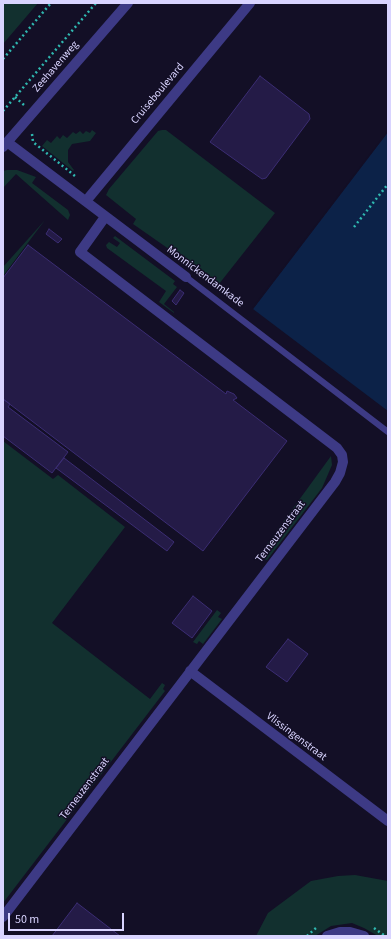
<!DOCTYPE html>
<style>
body{margin:0}
#map{position:relative;width:391px;height:939px;overflow:hidden;background:#130f26;font-family:"Source Sans 3",sans-serif}
canvas{display:block}
.frame{position:absolute;inset:0;border:4px solid #d9d4ff;pointer-events:none}
.scale{position:absolute;left:8px;top:913px;width:116px;height:18px;box-sizing:border-box;border:2px solid #d9d4ff;border-top:0;padding-left:5px;font-size:12px;line-height:14px;white-space:nowrap;color:#d9d4ff;-webkit-text-stroke:3px #130f26;paint-order:stroke}
</style>
<div id="map">
<canvas width="391" height="939"></canvas>
<div class="frame"></div>
<div class="scale">50 m</div>
</div>
<script>
const ctx = document.querySelector('canvas').getContext('2d');
ctx.lineJoin = 'round';
function fill(path, color) {
  ctx.fillStyle = color;
  ctx.fill(path, 'evenodd');
}
function toPath(rows) {
  const path = new Path2D();
  for (const r of rows) {
    path.moveTo(r[0], r[1]);
    for (let i = 2; i < r.length; i += 2) path.lineTo(r[i], r[i + 1]);
  }
  return path;
}
function stroke(path, color, width, dash) {
  ctx.strokeStyle = color;
  ctx.lineWidth = width;
  ctx.lineCap = dash ? 'butt' : 'round';
  ctx.setLineDash(dash || []);
  ctx.stroke(path);
}
function write(font, color, halo, rows, align = 'center') {
  ctx.font = font + ' "Source Sans 3",sans-serif';
  ctx.lineWidth = 3;
  ctx.setLineDash([]);
  ctx.textBaseline = 'middle';
  ctx.strokeStyle = halo;
  ctx.fillStyle = color;
  for (const [text, x, y, turn = 0] of rows) {
    ctx.save();
    ctx.translate(x, y);
    ctx.rotate((+turn || 0) * Math.PI / 180);
    ctx.textAlign = isNaN(turn) ? turn : align;
    if (halo) ctx.strokeText(text, 0, 0);
    ctx.fillText(text, 0, 0);
    ctx.restore();
  }
}
fill(toPath([
 [3,3,38,3,3,44],
 [92,130,96,133,90,141,72,144,68,150,68,162,74,170,73,171,42,146,47,140,51,143,57,136,60,139,63,135,67,138,73,132,76,134,80,131,83,134,86,131,90,133],
 [162,130,166,130,275,213,219,284,133,224,136,219,106,195,109,189,158,131],
 [7,170,17,170,36,177,32,183,68,210,70,215,68,220,16,174,3,188,3,171],
 [45,220,3,276,3,267],
 [115,236,175,281,173,284,177,287,164,304,174,312,174,313,159,302,166,291,107,248,106,245,109,242,117,247,120,243,113,238],
 [3,441,53,479,58,475,125,527,52,623,150,699,162,683,165,685,163,689,165,691,3,903],
 [331,456,332,465,322,488,267,560,264,559,259,555],
 [217,610,221,613,218,617,222,619,203,644,199,641,197,644,193,642],
 [355,875,388,881,388,936,378,936,364,928,352,923,331,926,315,936,256,936,268,913,311,881,338,876]
]), '#12302f');
fill(toPath([
 [388,132,388,411,253,309]
]), '#0c2248');
fill(toPath([
 [388,130,388,132,253,309,252,308]
]), '#130f26');
const building = toPath([
 [260,76,309,114,310,119,266,178,262,179,210,142,260,76],
 [49,229,62,239,58,243,46,234,49,229],
 [28,245,226,394,227,391,234,394,237,398,233,400,287,441,203,551,3,399,3,278,28,245],
 [180,290,184,293,176,305,172,301,180,290],
 [3,399,10,404,8,407,68,452,52,473,3,436,3,399],
 [64,458,174,542,167,551,56,468,64,458],
 [193,596,212,611,192,638,172,623,193,596],
 [288,639,308,654,287,682,266,667,288,639],
 [77,903,120,936,52,936,77,903]
]);
fill(building, '#241b47');
stroke(building, '#3b2d73', 1);
stroke(toPath([
 [3,59,51,3],
 [15,97,24,105],
 [3,111,96,3],
 [32,134,33,142,75,176,74,177],
 [354,227,388,184],
 [374,928,385,936],
 [307,936,317,927]
]), '#2fb8b0', 2.5, [2, 3]);
stroke(toPath([
 [186,277,388,432]
]), '#3d3a85', 6);
stroke(toPath([
 [7,142,186,277],
 [3,147,128,3],
 [86,201,250,3],
 [190,671,388,821],
 [3,917,335,482,340,473,343,462,342,455,337,448,80,252,105,217],
 [327,936,340,932,350,932,364,936]
]), '#3d3a85', 10);
write('11px', '#d9d4ff', '#130f26', [
 ["Zeehavenweg",56,67,-49],
 ["Cruiseboulevard",158,94,-50],
 ["Monnickendamkade",205,277,37],
 ["Terneuzenstraat",281,532,-53],
 ["Vlissingenstraat",296,737,37],
 ["Terneuzenstraat",85,789,-53]
]);
</script>
